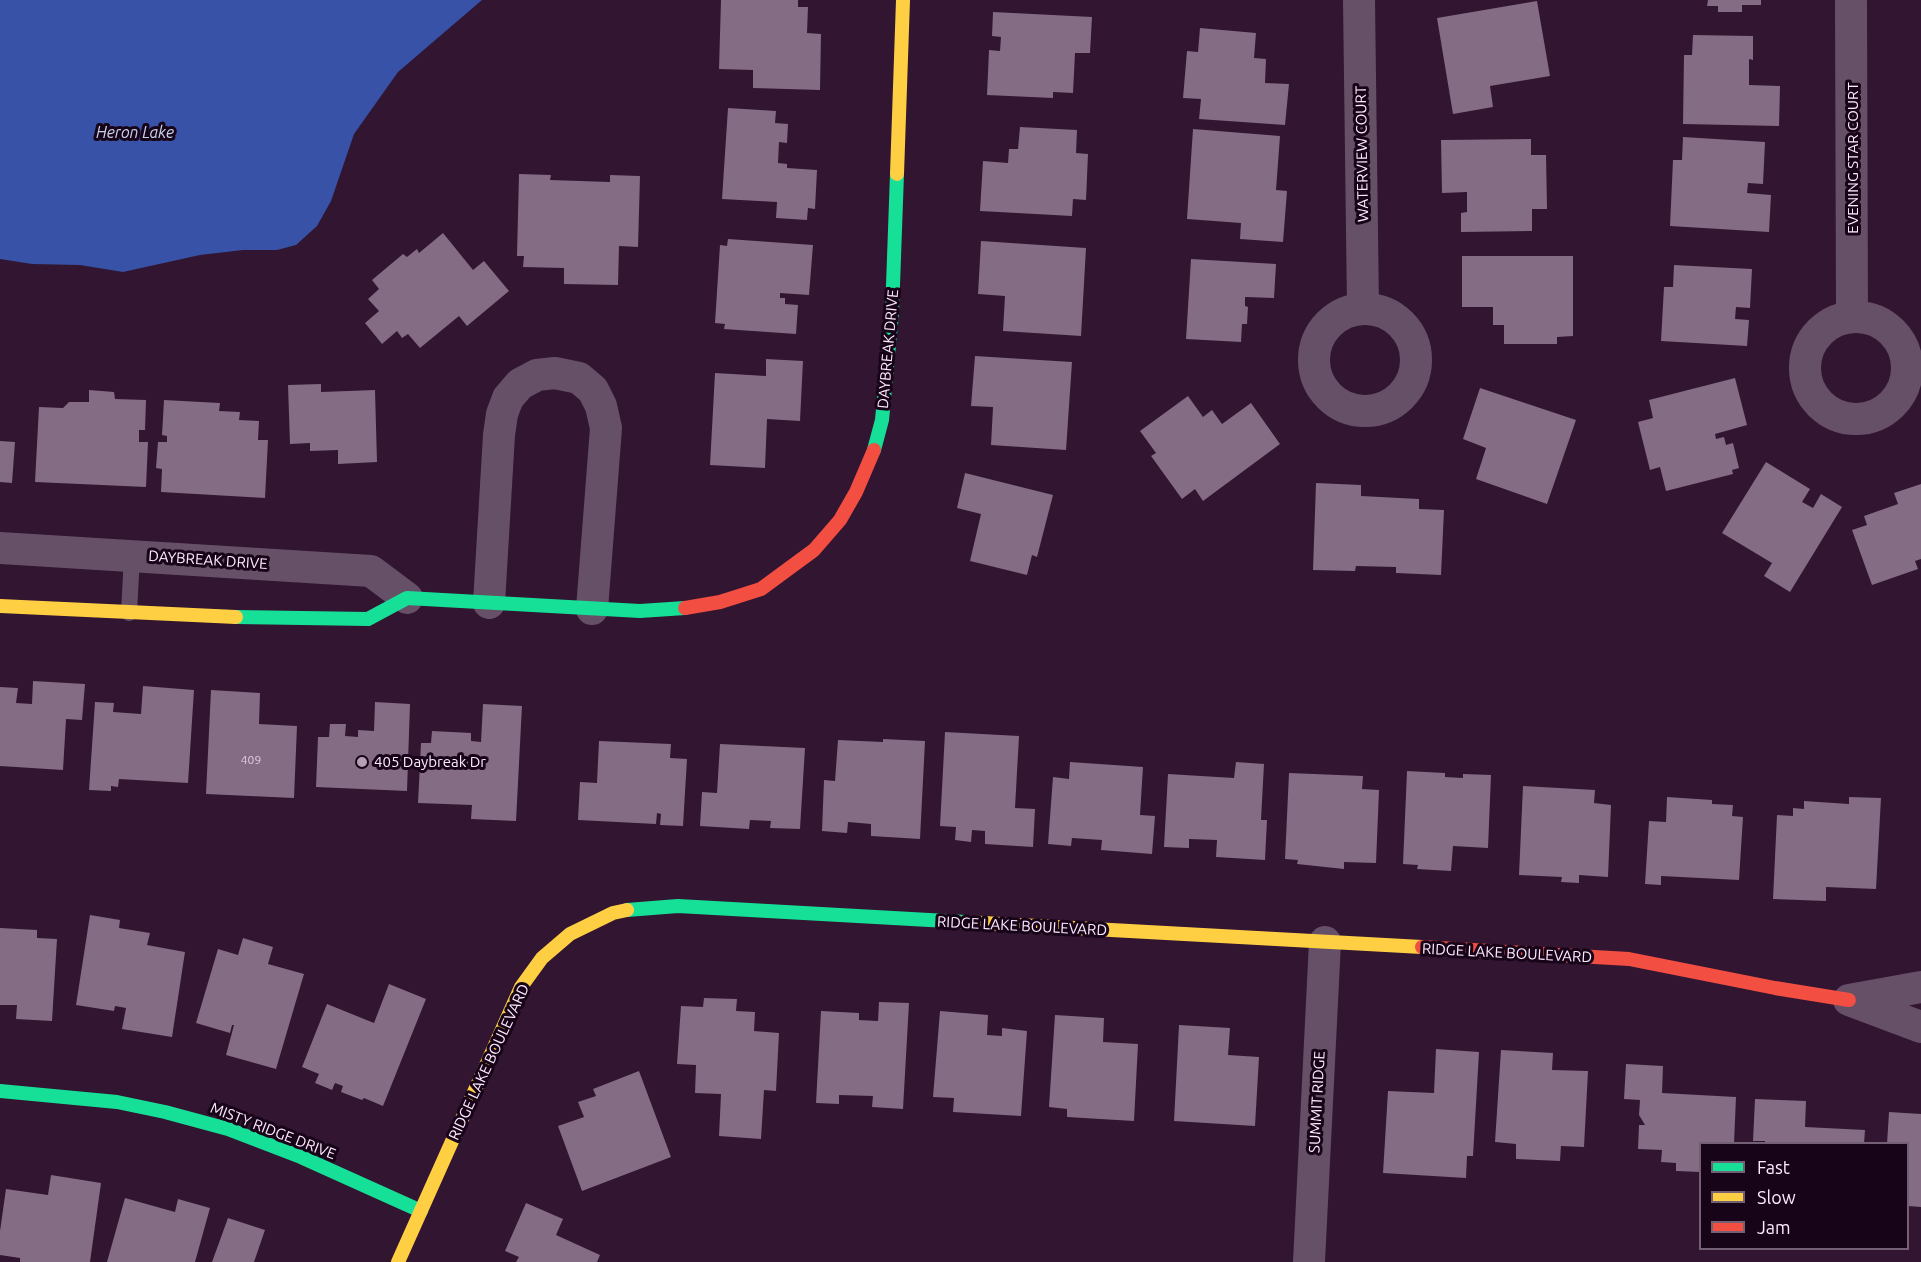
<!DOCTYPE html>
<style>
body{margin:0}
#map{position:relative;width:1921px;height:1262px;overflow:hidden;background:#311531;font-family:Ubuntu,sans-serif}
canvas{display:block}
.legend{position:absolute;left:1699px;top:1142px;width:210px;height:108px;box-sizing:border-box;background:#180419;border:2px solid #746075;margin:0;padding:8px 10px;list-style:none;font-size:18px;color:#feebfe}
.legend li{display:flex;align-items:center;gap:12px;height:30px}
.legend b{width:30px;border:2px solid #746075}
</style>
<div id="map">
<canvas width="1921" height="1262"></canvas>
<ul class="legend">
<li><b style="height:8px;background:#16e098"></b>Fast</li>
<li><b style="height:8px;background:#ffcf43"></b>Slow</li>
<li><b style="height:8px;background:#f24e42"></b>Jam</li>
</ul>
</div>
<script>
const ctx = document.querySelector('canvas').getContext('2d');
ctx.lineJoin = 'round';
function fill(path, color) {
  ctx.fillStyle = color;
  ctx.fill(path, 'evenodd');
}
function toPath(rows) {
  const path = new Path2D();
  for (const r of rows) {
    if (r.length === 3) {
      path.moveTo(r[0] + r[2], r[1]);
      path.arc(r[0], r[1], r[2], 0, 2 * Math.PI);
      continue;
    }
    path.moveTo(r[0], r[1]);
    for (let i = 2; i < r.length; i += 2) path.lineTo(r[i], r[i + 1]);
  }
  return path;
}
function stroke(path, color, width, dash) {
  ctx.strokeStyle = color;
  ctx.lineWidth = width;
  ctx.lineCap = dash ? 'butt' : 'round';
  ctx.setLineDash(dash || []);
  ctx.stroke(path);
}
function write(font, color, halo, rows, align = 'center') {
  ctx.font = font + ' Ubuntu,sans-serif';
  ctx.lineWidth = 6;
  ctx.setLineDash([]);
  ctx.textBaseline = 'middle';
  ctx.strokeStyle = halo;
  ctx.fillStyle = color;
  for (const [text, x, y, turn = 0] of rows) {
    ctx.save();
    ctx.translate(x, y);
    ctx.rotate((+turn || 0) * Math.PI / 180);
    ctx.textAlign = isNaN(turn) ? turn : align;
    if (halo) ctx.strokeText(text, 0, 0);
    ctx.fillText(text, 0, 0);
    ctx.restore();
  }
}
fill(toPath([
 [0,0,482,0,398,72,354,134,331,201,317,226,296,245,277,250,243,250,200,255,123,272,80,265,32,264,0,259]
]), '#3752a6');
fill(toPath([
 [721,0,798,0,798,7,808,7,807,33,821,34,820,90,753,88,753,70,719,69],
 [1708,0,1761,0,1761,5,1742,5,1742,12,1718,12,1718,6,1707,6],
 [1537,1,1550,76,1490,86,1493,107,1453,114,1437,18],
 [993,12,1092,17,1090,53,1075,53,1073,93,1053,92,1053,98,987,95,989,50,1000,51,1001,37,992,36],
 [1200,28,1256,33,1254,58,1266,59,1265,83,1289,84,1285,125,1199,119,1201,99,1183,98,1187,51,1198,52],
 [1693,35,1753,36,1753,60,1749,59,1749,85,1780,86,1779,126,1683,124,1684,55,1692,55],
 [728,108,776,111,775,123,788,124,787,143,779,142,778,163,787,164,787,168,817,170,815,209,808,208,807,220,776,218,777,202,722,199],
 [1020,127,1077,130,1076,153,1088,154,1086,200,1073,199,1072,216,980,211,983,161,1008,163,1009,149,1018,149],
 [1193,129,1280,136,1276,190,1287,191,1283,242,1240,239,1241,223,1187,219],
 [1683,137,1765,142,1763,184,1748,183,1747,193,1771,195,1769,232,1670,226,1673,160,1682,160],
 [1531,139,1531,155,1546,155,1547,209,1532,209,1532,231,1461,232,1461,213,1467,212,1467,192,1442,193,1441,140],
 [519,174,551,175,550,180,610,182,610,175,640,176,638,247,619,246,618,285,564,284,564,268,523,267,524,256,517,256],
 [443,233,473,270,484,261,509,291,467,326,459,316,420,348,408,334,402,338,397,331,382,344,365,323,379,311,368,299,379,289,372,280,403,254,407,257,417,249,419,253],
 [728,239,813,245,809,295,780,293,780,298,785,298,785,304,798,305,796,334,724,329,725,324,715,323,720,245,727,246],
 [981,241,1086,248,1081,336,1003,331,1005,296,978,294],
 [1462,256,1573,256,1573,336,1557,337,1557,344,1504,344,1504,325,1493,325,1493,307,1462,307],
 [1191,259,1276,264,1274,298,1245,297,1245,306,1248,307,1247,324,1242,324,1241,342,1186,339],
 [1674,265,1752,269,1750,308,1736,307,1735,319,1749,320,1747,346,1661,341,1664,287,1673,287],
 [975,356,1072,362,1066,450,991,445,993,407,971,406],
 [766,359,803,361,800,421,767,419,765,468,710,465,715,373,766,376],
 [1735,378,1747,425,1715,434,1716,439,1724,437,1726,445,1733,443,1739,468,1732,470,1733,474,1666,491,1660,467,1650,470,1638,422,1653,418,1649,400],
 [321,384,321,392,375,390,377,462,338,464,338,450,310,451,310,443,290,444,288,385],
 [1480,388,1576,420,1547,504,1476,479,1486,448,1463,439],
 [89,390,114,392,115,399,146,400,145,430,139,430,139,442,148,442,146,487,35,482,39,407,63,408,69,402,89,402],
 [1188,396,1203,417,1212,410,1222,424,1251,403,1280,444,1203,501,1195,489,1182,499,1151,456,1156,453,1140,431],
 [164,400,220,403,219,411,240,412,239,420,259,421,258,440,268,440,265,498,161,492,162,469,156,468,158,442,167,442,167,436,162,435],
 [0,441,15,442,12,483,0,482],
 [1766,462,1810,489,1802,502,1813,508,1821,494,1842,507,1790,592,1764,576,1772,563,1722,533],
 [965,473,1053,495,1037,557,1032,555,1027,575,970,561,981,514,957,508],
 [1316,483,1361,485,1361,496,1419,499,1419,509,1444,510,1441,575,1396,573,1396,567,1356,566,1355,571,1313,570],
 [1921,484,1921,559,1915,561,1918,569,1872,585,1852,530,1867,525,1864,516,1898,504,1894,493],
 [33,681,85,684,82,720,66,719,63,770,0,766,0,687,18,688,16,703,32,704],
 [143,686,194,690,188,783,119,779,118,787,111,786,111,791,89,790,95,702,114,703,113,712,141,714],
 [211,690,260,693,259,724,297,726,294,798,206,794],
 [375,702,410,704,407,791,316,787,318,737,329,737,330,724,346,724,345,736,358,737,358,730,374,731],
 [483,704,522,706,516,821,471,819,472,805,418,803,421,743,431,743,432,731,471,733,471,741,481,742],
 [945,732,1019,736,1015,808,1035,809,1033,847,985,844,985,831,972,830,971,842,955,840,956,827,940,826],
 [883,739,925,741,920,839,871,836,871,824,848,822,847,833,822,831,824,780,835,781,838,740,883,742],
 [599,741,671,744,670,758,687,759,683,826,660,825,661,814,657,813,656,824,578,820,580,782,597,783],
 [720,744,805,748,800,829,770,828,771,821,750,820,749,829,700,826,702,792,717,793],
 [1070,762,1143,767,1140,815,1155,816,1152,854,1101,850,1102,840,1072,838,1071,846,1048,844,1053,777,1069,779],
 [1236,762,1264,764,1261,820,1267,820,1265,860,1216,857,1217,840,1189,839,1189,848,1164,847,1168,774,1234,778],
 [1407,771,1445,773,1445,777,1463,778,1463,774,1491,775,1488,848,1453,846,1451,871,1417,869,1418,865,1403,864],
 [1289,773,1363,776,1362,789,1379,790,1376,863,1344,862,1344,869,1297,864,1298,860,1285,859],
 [1523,786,1595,790,1594,803,1611,805,1608,877,1579,875,1579,883,1561,882,1562,877,1519,875],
 [1667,797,1712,800,1712,804,1733,805,1732,816,1743,817,1739,880,1661,876,1661,885,1645,884,1649,821,1666,822],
 [1849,797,1881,798,1876,889,1826,887,1826,901,1773,899,1777,815,1793,816,1793,808,1804,809,1804,801,1849,804],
 [90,915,120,920,119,928,150,933,147,945,185,952,172,1037,122,1029,126,1008,115,1006,114,1011,76,1005],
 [0,928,37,930,37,938,57,939,52,1021,16,1019,17,1005,0,1005],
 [243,938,273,947,268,964,304,974,276,1069,226,1055,234,1025,232,1025,230,1033,196,1023,218,949,238,955],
 [389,984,426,999,383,1106,364,1098,362,1100,341,1092,343,1086,335,1083,332,1090,315,1083,319,1074,302,1067,327,1004,374,1023],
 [704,998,737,999,736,1011,755,1012,754,1031,779,1033,776,1091,764,1090,761,1139,719,1136,721,1094,695,1093,696,1065,677,1064,681,1006,703,1007],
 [879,1002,909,1003,903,1109,872,1107,873,1096,839,1095,839,1104,816,1103,821,1011,859,1013,859,1020,878,1021],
 [940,1011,988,1015,987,1035,1002,1036,1002,1028,1027,1031,1021,1116,953,1112,954,1098,933,1097],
 [1055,1015,1104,1018,1103,1042,1138,1044,1134,1121,1067,1117,1067,1109,1049,1107],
 [1179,1025,1230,1028,1228,1055,1259,1057,1255,1126,1174,1121],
 [1436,1049,1479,1052,1473,1156,1467,1156,1466,1178,1383,1173,1388,1091,1434,1093],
 [1501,1050,1553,1053,1552,1070,1588,1071,1584,1147,1561,1146,1560,1161,1516,1159,1516,1144,1495,1142],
 [1626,1064,1663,1066,1662,1093,1736,1097,1734,1144,1700,1144,1700,1172,1676,1171,1676,1163,1661,1162,1662,1150,1638,1149,1639,1125,1645,1125,1639,1115,1640,1100,1624,1099],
 [639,1071,671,1157,582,1191,558,1126,584,1117,578,1102,596,1096,593,1089],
 [1755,1099,1806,1101,1805,1127,1865,1130,1864,1144,1765,1144,1765,1141,1753,1141],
 [1889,1112,1921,1114,1921,1207,1908,1206,1908,1144,1887,1144],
 [51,1175,101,1183,90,1262,20,1262,20,1258,0,1255,0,1231,6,1189,48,1195],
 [125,1198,175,1212,178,1199,210,1208,195,1262,107,1262],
 [526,1203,563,1219,556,1235,600,1255,597,1262,516,1262,519,1257,505,1251],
 [228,1218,265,1230,254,1262,212,1262]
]), '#846c84');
stroke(toPath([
 [129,613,132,556]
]), '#665067', 16);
stroke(toPath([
 [1359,0,1363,308],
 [1851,0,1852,316],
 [1365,360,51],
 [1856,368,51],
 [0,548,371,571,407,598],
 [489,603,499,435,502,414,508,398,520,384,537,375,555,373,579,378,593,390,601,406,606,428,592,609],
 [1921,987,1849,1000,1921,1027],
 [1309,1262,1325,942]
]), '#665067', 32);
stroke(toPath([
 [874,450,882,420,892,313,897,174],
 [236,617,368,619,407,598,640,611,685,608],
 [627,910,678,906,965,922],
 [0,1091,117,1102,165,1112,228,1129,301,1157,421,1211]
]), '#16e098', 14);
stroke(toPath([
 [897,174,903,0],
 [0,606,236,617],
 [965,922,1422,947],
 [398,1262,521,987,542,958,570,934,613,913,627,910]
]), '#ffcf43', 14);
stroke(toPath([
 [685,608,720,602,761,589,814,550,840,520,856,492,874,450],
 [1422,947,1629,959,1775,988,1849,1000]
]), '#f24e42', 14);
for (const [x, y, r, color] of [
 [362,762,6,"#b6a0b6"]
]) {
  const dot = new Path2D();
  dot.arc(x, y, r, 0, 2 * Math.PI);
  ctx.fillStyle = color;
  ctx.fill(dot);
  stroke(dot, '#180419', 2);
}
write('12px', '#e0cbe0', null, [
 ["409",251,760]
]);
write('15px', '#feebfe', '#180419', [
 ["WATERVIEW COURT",1362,154,-91],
 ["EVENING STAR COURT",1853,158,-90],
 ["DAYBREAK DRIVE",888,349,-85],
 ["DAYBREAK DRIVE",208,560,4],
 ["RIDGE LAKE BOULEVARD",1022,926,3],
 ["RIDGE LAKE BOULEVARD",1507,953,3],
 ["RIDGE LAKE BOULEVARD",489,1062,-65],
 ["SUMMIT RIDGE",1317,1102,-87],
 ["MISTY RIDGE DRIVE",273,1131,21]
]);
write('15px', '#feebfe', '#180419', [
 ["405 Daybreak Dr",374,762]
], 'left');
write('italic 16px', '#c8d3eb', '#180419', [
 ["Heron Lake",135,133]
]);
</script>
